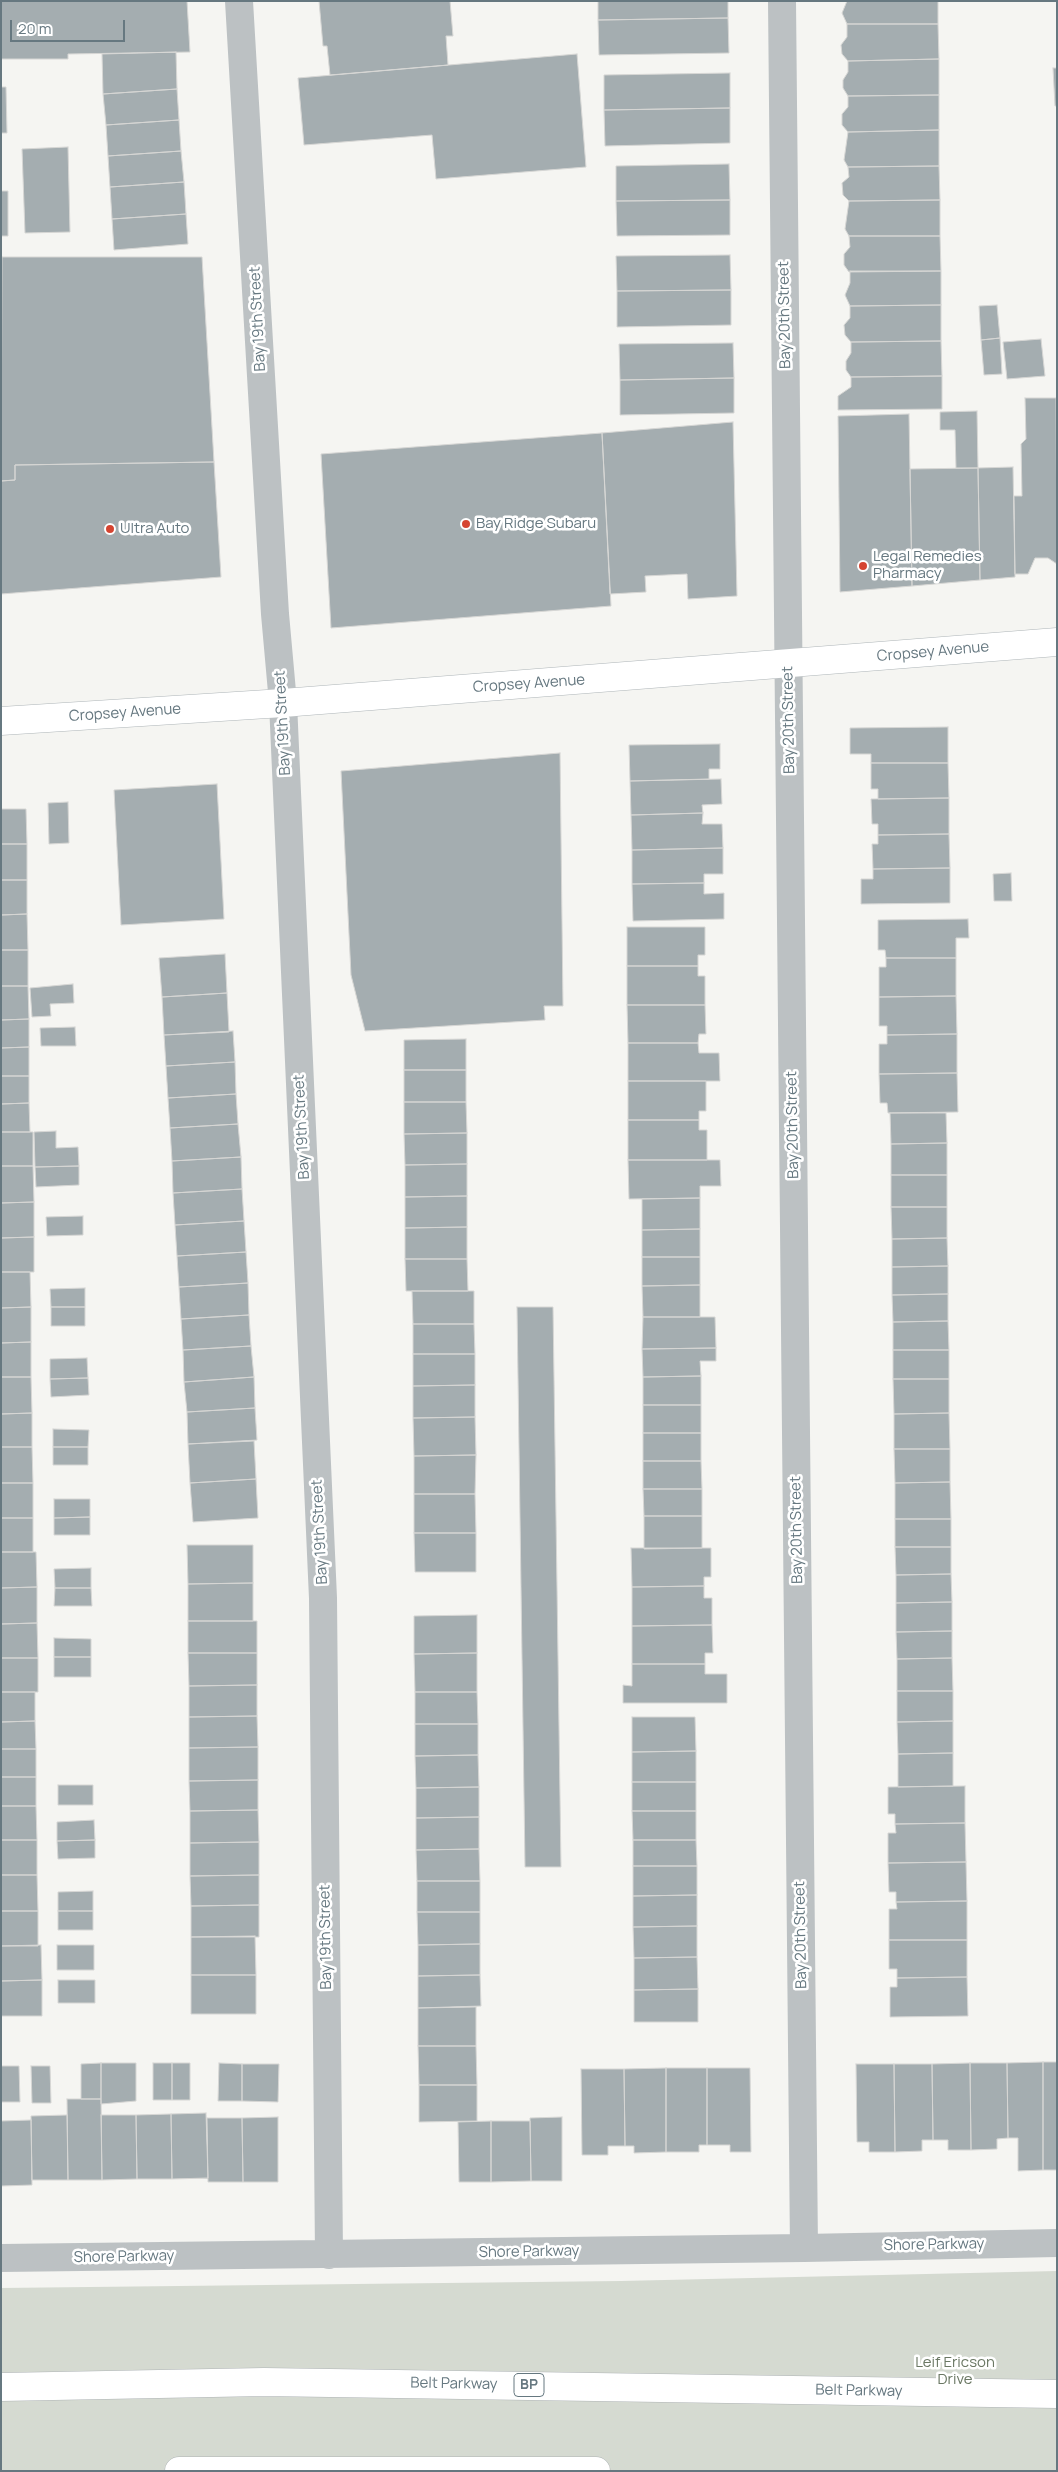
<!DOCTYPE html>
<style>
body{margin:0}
#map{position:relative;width:1058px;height:2472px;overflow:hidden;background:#f5f5f2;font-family:Manrope,sans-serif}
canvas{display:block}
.frame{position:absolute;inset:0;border:2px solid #667880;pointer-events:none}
.scale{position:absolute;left:10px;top:20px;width:115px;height:22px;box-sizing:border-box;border:2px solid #667880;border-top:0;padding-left:6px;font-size:15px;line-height:18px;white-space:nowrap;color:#667880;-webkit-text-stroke:4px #fff;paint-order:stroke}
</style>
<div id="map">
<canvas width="1058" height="2472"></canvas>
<div class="frame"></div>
<div class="scale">20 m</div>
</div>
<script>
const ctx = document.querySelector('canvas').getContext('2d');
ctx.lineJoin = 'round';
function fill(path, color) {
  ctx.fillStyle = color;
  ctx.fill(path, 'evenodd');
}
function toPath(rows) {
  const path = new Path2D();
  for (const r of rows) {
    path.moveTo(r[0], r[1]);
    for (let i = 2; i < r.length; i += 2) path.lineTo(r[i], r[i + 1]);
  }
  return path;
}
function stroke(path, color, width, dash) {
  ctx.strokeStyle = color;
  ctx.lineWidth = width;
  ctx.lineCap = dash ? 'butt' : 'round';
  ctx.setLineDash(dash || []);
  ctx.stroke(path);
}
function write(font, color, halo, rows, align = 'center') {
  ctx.font = font + ' Manrope,sans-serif';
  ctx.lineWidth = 5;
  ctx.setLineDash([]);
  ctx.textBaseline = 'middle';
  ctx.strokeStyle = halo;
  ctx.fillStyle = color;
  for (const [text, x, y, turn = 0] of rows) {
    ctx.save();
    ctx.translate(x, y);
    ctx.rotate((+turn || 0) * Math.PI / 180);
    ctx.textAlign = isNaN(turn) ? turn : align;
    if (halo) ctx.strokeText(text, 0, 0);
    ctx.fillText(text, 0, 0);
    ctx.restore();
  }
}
fill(toPath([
 [1057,2271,1057,2471,1,2471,1,2288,621,2281]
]), '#d5dad1');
const building = toPath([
 [1,1,187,1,190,52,68,54,68,59,1,59,1,1],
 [319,1,450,1,453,36,446,36,448,65,330,75,327,46,323,46,319,1],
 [598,1,728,1,728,18,598,20,598,1],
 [847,1,938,1,938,24,847,24,842,13,847,1],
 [728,18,729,53,599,55,598,20,728,18],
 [847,24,938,24,939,59,848,61,842,54,841,45,847,37,847,24],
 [176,52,177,89,103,94,102,54,176,52],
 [577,54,586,167,436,179,432,135,304,145,298,78,577,54],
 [939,59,939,95,848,96,843,88,843,80,848,72,848,61,939,59],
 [1053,68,1057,68,1057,106,1055,106,1053,68],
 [730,73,730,108,604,110,604,75,730,73],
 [1,87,6,87,7,133,1,133,1,87],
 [177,89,179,120,106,125,103,94,177,89],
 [939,95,939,130,848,132,842,125,842,114,848,107,848,96,939,95],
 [730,108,730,143,605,146,604,110,730,108],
 [179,120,181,151,108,156,106,125,179,120],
 [939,130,939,166,848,167,844,160,848,132,939,130],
 [68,147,70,232,25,233,22,149,68,147],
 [181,151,184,182,110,187,108,156,181,151],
 [729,164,730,200,616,201,616,166,729,164],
 [939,166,940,200,849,201,843,195,842,183,849,177,848,167,939,166],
 [184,182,186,214,112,219,110,187,184,182],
 [1,191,8,191,8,236,1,236,1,191],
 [730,200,730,235,617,236,616,201,730,200],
 [940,200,940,236,849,236,845,229,849,201,940,200],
 [186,214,188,244,114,250,112,219,186,214],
 [849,236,940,236,941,271,849,272,844,265,844,254,850,247,849,236],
 [730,255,731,290,617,291,616,256,730,255],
 [2,257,202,257,214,462,15,465,15,480,1,481,2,257],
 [850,271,941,271,941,305,850,306,845,295,850,283,850,271],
 [731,290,731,325,617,327,617,291,731,290],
 [941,305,941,341,851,342,845,335,844,325,850,318,850,306,941,305],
 [997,305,1000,338,981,340,979,306,997,305],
 [1000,338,1002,374,984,375,981,340,1000,338],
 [1041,339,1045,376,1007,379,1003,342,1041,339],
 [941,341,942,376,851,377,846,370,846,361,851,353,851,342,941,341],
 [733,343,734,378,620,380,619,344,733,343],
 [942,376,942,409,838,410,838,396,851,387,851,377,942,376],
 [734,378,734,413,620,415,620,380,734,378],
 [1025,398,1056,398,1057,564,1048,558,1035,558,1028,574,1015,574,1014,496,1022,496,1021,444,1026,439,1025,398],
 [977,411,978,468,956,468,955,430,940,430,940,412,977,411],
 [909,414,912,586,840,592,838,416,909,414],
 [733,422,737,596,688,599,687,574,645,576,646,592,610,594,602,433,733,422],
 [602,433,611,606,331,628,321,454,602,433],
 [214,462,221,577,1,594,1,481,15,480,15,465,214,462],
 [1013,467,1015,577,980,580,978,468,1013,467],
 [978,468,980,580,912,586,910,469,978,468],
 [948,727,948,763,871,763,871,754,850,754,850,728,948,727],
 [720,744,720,769,709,769,709,779,630,781,629,745,720,744],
 [560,753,563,1006,544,1006,545,1020,365,1031,351,975,341,771,560,753],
 [871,763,948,763,949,798,878,799,878,789,871,789,871,763],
 [721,779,722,804,702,805,703,813,631,815,630,781,721,779],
 [217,784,224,919,121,925,114,790,217,784],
 [949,798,949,834,878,835,878,824,872,824,871,799,949,798],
 [68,802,69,843,49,844,48,803,68,802],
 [1,809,26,809,27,844,1,844,1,809],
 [703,813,702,824,722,824,723,848,632,850,631,815,703,813],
 [949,834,950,868,873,869,872,844,878,844,878,835,949,834],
 [1,844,27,844,27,880,1,880,1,844],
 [723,848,723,874,704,874,704,883,632,884,632,850,723,848],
 [950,868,950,903,861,904,861,879,873,879,873,869,950,868],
 [1011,873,1012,901,994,901,993,874,1011,873],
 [1,880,27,880,27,914,1,915,1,880],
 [704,883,704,894,724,893,724,919,633,921,632,884,704,883],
 [27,914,28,950,1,950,1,915,27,914],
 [968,919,969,938,956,938,956,958,886,958,885,950,878,950,878,920,968,919],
 [627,927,705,927,705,955,698,955,698,966,627,966,627,927],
 [1,950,28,950,28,986,1,986,1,950],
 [225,954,227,993,162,997,159,958,225,954],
 [886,958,956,958,956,996,879,997,879,967,886,967,886,958],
 [627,966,698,966,698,976,705,976,705,1005,627,1005,627,966],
 [73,984,74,1003,50,1004,51,1016,32,1017,30,988,73,984],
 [1,986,28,986,29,1019,1,1020,1,986],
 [227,993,229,1032,164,1035,162,997,227,993],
 [956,996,957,1034,887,1035,887,1026,879,1026,879,997,956,996],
 [627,1005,705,1005,706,1034,699,1034,698,1043,628,1043,627,1005],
 [29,1019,29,1047,1,1048,1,1020,29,1019],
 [75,1027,76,1046,41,1046,40,1028,75,1027],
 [233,1031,235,1062,166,1066,164,1035,233,1031],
 [957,1034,957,1073,879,1074,879,1044,887,1044,887,1035,957,1034],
 [466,1039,466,1070,404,1070,404,1040,466,1039],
 [628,1043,698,1043,699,1053,719,1053,720,1081,628,1081,628,1043],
 [29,1047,29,1076,1,1076,1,1048,29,1047],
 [235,1062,236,1094,168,1098,166,1066,235,1062],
 [404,1070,466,1070,466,1102,404,1102,404,1070],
 [957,1073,958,1112,888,1113,887,1103,880,1103,879,1074,957,1073],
 [1,1076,29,1076,29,1103,1,1104,1,1076],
 [628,1081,706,1081,706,1111,699,1111,699,1120,628,1120,628,1081],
 [236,1094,238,1124,170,1128,168,1098,236,1094],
 [404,1102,466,1102,467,1133,404,1134,404,1102],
 [29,1103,30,1132,1,1132,1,1104,29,1103],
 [890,1113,946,1113,947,1143,891,1144,890,1113],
 [628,1120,699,1120,699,1130,707,1130,707,1160,628,1160,628,1120],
 [238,1124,241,1157,172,1161,170,1128,238,1124],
 [56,1131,56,1148,78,1147,79,1166,35,1167,34,1132,56,1131],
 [1,1132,33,1132,33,1166,1,1166,1,1132],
 [467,1133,467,1164,405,1165,404,1134,467,1133],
 [947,1143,947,1175,891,1175,891,1144,947,1143],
 [241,1157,242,1189,173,1193,172,1161,241,1157],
 [628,1160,720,1160,721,1186,700,1186,700,1198,629,1199,628,1160],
 [467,1164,467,1196,405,1197,405,1165,467,1164],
 [1,1166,33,1166,34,1202,1,1203,1,1166],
 [79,1166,79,1185,36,1187,35,1167,79,1166],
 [891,1175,947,1175,947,1207,891,1207,891,1175],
 [242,1189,244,1221,175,1225,173,1193,242,1189],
 [467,1196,467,1227,405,1228,405,1197,467,1196],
 [700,1198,700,1229,642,1230,642,1199,700,1198],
 [34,1202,34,1237,1,1238,1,1203,34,1202],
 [891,1207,947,1207,947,1238,892,1239,891,1207],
 [83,1216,83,1235,47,1236,46,1217,83,1216],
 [244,1221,246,1252,177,1256,175,1225,244,1221],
 [467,1227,467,1259,405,1259,405,1228,467,1227],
 [700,1229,700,1257,642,1257,642,1230,700,1229],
 [34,1237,34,1272,1,1272,1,1238,34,1237],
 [947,1238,948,1266,892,1267,892,1239,947,1238],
 [246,1252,248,1283,179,1287,177,1256,246,1252],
 [642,1257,700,1257,700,1285,642,1286,642,1257],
 [405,1259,467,1259,468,1291,406,1291,405,1259],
 [948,1266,948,1294,892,1295,892,1267,948,1266],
 [1,1272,30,1272,31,1307,1,1308,1,1272],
 [248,1283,249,1315,181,1319,179,1287,248,1283],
 [700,1285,700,1317,643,1317,642,1286,700,1285],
 [85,1288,85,1307,51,1307,50,1289,85,1288],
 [412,1291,474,1291,474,1324,413,1324,412,1291],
 [948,1294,948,1321,893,1322,892,1295,948,1294],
 [31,1307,31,1342,1,1343,1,1308,31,1307],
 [51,1307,85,1307,85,1326,51,1326,51,1307],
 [517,1307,553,1307,561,1867,525,1867,517,1307],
 [249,1315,251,1346,183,1350,181,1319,249,1315],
 [643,1317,715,1317,716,1348,642,1349,643,1317],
 [948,1321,949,1350,893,1350,893,1322,948,1321],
 [413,1324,474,1324,475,1354,413,1354,413,1324],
 [31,1342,31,1377,1,1377,1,1343,31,1342],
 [251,1346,254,1377,184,1382,183,1350,251,1346],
 [716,1348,716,1361,700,1361,701,1376,643,1377,642,1349,716,1348],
 [893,1350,949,1350,949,1379,893,1379,893,1350],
 [413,1354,475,1354,475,1385,413,1386,413,1354],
 [87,1358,88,1378,50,1379,50,1359,87,1358],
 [701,1376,701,1405,643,1405,643,1377,701,1376],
 [1,1377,31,1377,32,1413,1,1414,1,1377],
 [254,1377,255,1408,187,1412,184,1382,254,1377],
 [88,1378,89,1395,51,1397,50,1379,88,1378],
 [893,1379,949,1379,949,1413,894,1414,893,1379],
 [475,1385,475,1417,413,1418,413,1386,475,1385],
 [643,1405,701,1405,701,1433,643,1433,643,1405],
 [255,1408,257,1440,188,1444,187,1412,255,1408],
 [32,1413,32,1447,1,1447,1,1414,32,1413],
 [949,1413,950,1449,894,1449,894,1414,949,1413],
 [475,1417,476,1455,414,1456,413,1418,475,1417],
 [53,1429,89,1430,88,1447,53,1447,53,1429],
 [643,1433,701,1433,701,1461,643,1461,643,1433],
 [254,1441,256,1479,190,1483,188,1444,254,1441],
 [1,1447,32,1447,33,1483,1,1483,1,1447],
 [53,1447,88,1447,88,1465,53,1465,53,1447],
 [894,1449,950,1449,950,1482,895,1483,894,1449],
 [476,1455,475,1494,414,1494,414,1456,476,1455],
 [643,1461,701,1461,702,1489,643,1489,643,1461],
 [256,1479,258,1518,193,1522,190,1483,256,1479],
 [950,1482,951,1519,895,1519,895,1483,950,1482],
 [1,1483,33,1483,33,1518,1,1518,1,1483],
 [643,1489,702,1489,702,1516,644,1516,643,1489],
 [414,1494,475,1494,476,1533,414,1533,414,1494],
 [54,1499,90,1499,90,1517,54,1518,54,1499],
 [644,1516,702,1516,702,1548,644,1549,644,1516],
 [90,1517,90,1535,54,1535,54,1518,90,1517],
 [1,1518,33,1518,33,1552,1,1552,1,1518],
 [895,1519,951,1519,951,1547,895,1547,895,1519],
 [414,1533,476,1533,476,1572,415,1572,414,1533],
 [187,1545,253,1545,253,1583,188,1584,187,1545],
 [895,1547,951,1547,951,1574,896,1575,895,1547],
 [631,1548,711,1548,711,1577,704,1577,704,1586,632,1587,631,1548],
 [1,1552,36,1552,37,1587,1,1588,1,1552],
 [91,1568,91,1588,55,1588,54,1569,91,1568],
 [951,1574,952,1602,896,1603,896,1575,951,1574],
 [253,1583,253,1621,188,1621,188,1584,253,1583],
 [704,1586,704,1598,712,1598,712,1625,632,1626,632,1587,704,1586],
 [37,1587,37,1623,1,1624,1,1588,37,1587],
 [55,1588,91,1588,92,1606,54,1606,55,1588],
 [952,1602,952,1631,896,1632,896,1603,952,1602],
 [477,1615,477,1653,414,1654,414,1616,477,1615],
 [188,1621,257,1621,257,1653,188,1653,188,1621],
 [37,1623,38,1658,1,1658,1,1624,37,1623],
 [712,1625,713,1653,705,1653,705,1664,632,1664,632,1626,712,1625],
 [952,1631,952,1658,897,1659,896,1632,952,1631],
 [54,1638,91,1639,91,1657,54,1657,54,1638],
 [188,1653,257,1653,257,1685,189,1686,188,1653],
 [477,1653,477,1692,415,1692,414,1654,477,1653],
 [54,1657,91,1657,91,1677,54,1677,54,1657],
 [1,1658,38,1658,38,1692,1,1692,1,1658],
 [952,1658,953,1691,897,1691,897,1659,952,1658],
 [632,1664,705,1664,705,1674,727,1674,727,1703,623,1703,623,1685,632,1686,632,1664],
 [257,1685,257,1716,189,1717,189,1686,257,1685],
 [897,1691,953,1691,953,1721,897,1722,897,1691],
 [1,1692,35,1692,35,1721,1,1722,1,1692],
 [415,1692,477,1692,478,1724,415,1724,415,1692],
 [257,1716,258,1747,189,1748,189,1717,257,1716],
 [632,1717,695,1717,696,1751,632,1752,632,1717],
 [35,1721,36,1749,1,1749,1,1722,35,1721],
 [953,1721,953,1753,898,1754,897,1722,953,1721],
 [415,1724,478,1724,478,1755,415,1756,415,1724],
 [258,1747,258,1780,189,1781,189,1748,258,1747],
 [1,1749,36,1749,36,1777,1,1777,1,1749],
 [696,1751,696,1782,632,1782,632,1752,696,1751],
 [953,1753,953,1786,898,1787,898,1754,953,1753],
 [478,1755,479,1787,416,1788,415,1756,478,1755],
 [1,1777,36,1777,36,1806,1,1806,1,1777],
 [258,1780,258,1810,190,1811,189,1781,258,1780],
 [632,1782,696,1782,696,1811,632,1811,632,1782],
 [58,1785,93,1785,93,1805,58,1805,58,1785],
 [965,1786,965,1823,895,1824,895,1814,888,1814,888,1787,965,1786],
 [479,1787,479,1817,416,1818,416,1788,479,1787],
 [1,1806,36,1806,37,1840,1,1840,1,1806],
 [258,1810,259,1842,190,1843,190,1811,258,1810],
 [632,1811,696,1811,696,1840,633,1840,632,1811],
 [479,1817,479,1849,416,1850,416,1818,479,1817],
 [94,1820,95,1840,57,1841,57,1822,94,1820],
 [965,1823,966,1862,888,1863,888,1833,896,1833,895,1824,965,1823],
 [1,1840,37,1840,37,1875,1,1875,1,1840],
 [95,1840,95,1858,58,1859,57,1841,95,1840],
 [633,1840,696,1840,697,1866,633,1866,633,1840],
 [259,1842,259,1875,190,1876,190,1843,259,1842],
 [479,1849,480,1881,417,1881,416,1850,479,1849],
 [966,1862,967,1901,896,1902,896,1892,889,1892,888,1863,966,1862],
 [633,1866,697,1866,697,1895,633,1896,633,1866],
 [1,1875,37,1875,38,1911,1,1911,1,1875],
 [259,1875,259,1905,191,1906,190,1876,259,1875],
 [417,1881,480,1881,480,1912,417,1912,417,1881],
 [93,1891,93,1911,58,1911,58,1892,93,1891],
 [697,1895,697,1926,633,1927,633,1896,697,1895],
 [967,1901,967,1940,889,1940,889,1909,897,1909,896,1902,967,1901],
 [259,1905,259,1937,191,1937,191,1906,259,1905],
 [1,1911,38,1911,38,1946,1,1946,1,1911],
 [58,1911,93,1911,93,1930,58,1930,58,1911],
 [417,1912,480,1912,480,1944,418,1945,417,1912],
 [697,1926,697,1957,634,1958,633,1927,697,1926],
 [255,1936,256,1975,191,1975,191,1937,255,1936],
 [889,1940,967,1940,967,1977,897,1978,897,1969,889,1969,889,1940],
 [480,1944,480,1975,418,1976,418,1945,480,1944],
 [41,1945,42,1980,1,1981,1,1946,41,1945],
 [57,1945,94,1945,94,1970,57,1970,57,1945],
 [697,1957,698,1989,634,1990,634,1958,697,1957],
 [191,1975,256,1975,256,2014,191,2014,191,1975],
 [480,1975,481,2006,418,2008,418,1976,480,1975],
 [967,1977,968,2016,890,2017,890,1987,897,1987,897,1978,967,1977],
 [42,1980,42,2016,1,2016,1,1981,42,1980],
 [58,1980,95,1980,95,2003,58,2003,58,1980],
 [698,1989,698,2022,634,2022,634,1990,698,1989],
 [476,2007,476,2046,418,2046,418,2008,476,2007],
 [418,2046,476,2046,477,2085,419,2085,418,2046],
 [1043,2062,1043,2170,1018,2171,1018,2138,1008,2138,1007,2063,1043,2062],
 [1043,2062,1057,2062,1057,2170,1043,2170,1043,2062],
 [101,2063,101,2099,81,2099,81,2064,101,2063],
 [101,2063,136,2063,136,2101,101,2104,101,2063],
 [153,2063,172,2063,172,2100,153,2100,153,2063],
 [172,2063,190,2063,190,2100,172,2100,172,2063],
 [219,2063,242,2064,242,2101,218,2101,219,2063],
 [970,2063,971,2150,948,2150,948,2140,933,2140,932,2064,970,2063],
 [970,2063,1007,2063,1008,2138,997,2139,997,2149,971,2150,970,2063],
 [242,2064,279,2064,278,2102,242,2101,242,2064],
 [856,2064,894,2064,895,2152,869,2152,869,2142,857,2142,856,2064],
 [894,2064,932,2064,933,2140,922,2140,922,2151,895,2152,894,2064],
 [1,2066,19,2066,20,2102,1,2102,1,2066],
 [31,2066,50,2066,51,2103,32,2103,31,2066],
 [666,2068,666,2152,634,2153,634,2146,625,2146,624,2069,666,2068],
 [666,2068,707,2068,707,2145,699,2145,699,2152,666,2152,666,2068],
 [707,2068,750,2068,751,2152,730,2152,730,2145,707,2145,707,2068],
 [581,2069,624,2069,625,2146,608,2146,608,2155,582,2155,581,2069],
 [419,2085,477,2085,477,2121,419,2122,419,2085],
 [67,2099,101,2099,102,2180,68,2180,67,2099],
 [206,2113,208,2178,172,2179,171,2114,206,2113],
 [171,2114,172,2179,137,2179,136,2115,171,2114],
 [67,2115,68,2180,32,2180,31,2116,67,2115],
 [101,2115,136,2115,137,2179,102,2180,101,2115],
 [278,2117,278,2182,243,2182,242,2118,278,2117],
 [562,2117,562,2181,531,2181,530,2118,562,2117],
 [207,2118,242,2118,243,2182,208,2182,207,2118],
 [31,2120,32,2185,1,2186,1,2121,31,2120],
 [491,2121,530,2121,531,2181,491,2182,491,2121],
 [491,2121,491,2182,459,2182,458,2122,491,2121]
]);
fill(building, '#a4adb0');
stroke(building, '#d6d6d4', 1);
const secondary = toPath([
 [1,721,283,703,1057,642]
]);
const highway = toPath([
 [1,2387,264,2382,1057,2394],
 [179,2471,596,2471]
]);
stroke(secondary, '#aeb5b8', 29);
stroke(highway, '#afb4b6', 29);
stroke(toPath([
 [239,1,275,614,283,703,323,1598,329,2255],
 [782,1,804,2248],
 [1,2258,804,2248,1057,2243]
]), '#bcc1c3', 28);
stroke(secondary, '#fff', 28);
stroke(highway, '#fff', 28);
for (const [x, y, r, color] of [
 [466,524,5,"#d54431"],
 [110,529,5,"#d54431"],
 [863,566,5,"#d54431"]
]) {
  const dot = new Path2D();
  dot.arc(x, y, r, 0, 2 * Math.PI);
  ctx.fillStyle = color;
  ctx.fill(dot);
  stroke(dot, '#fff', 2);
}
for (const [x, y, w] of [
 [529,2385,30]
]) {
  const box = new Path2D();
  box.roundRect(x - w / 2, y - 11.5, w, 23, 4);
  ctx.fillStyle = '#fff';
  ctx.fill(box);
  stroke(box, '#667880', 1);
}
write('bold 14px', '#667880', null, [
 ["BP",529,2385]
]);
write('15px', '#667880', '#fff', [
 ["Bay 20th Street",785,315,-91],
 ["Bay 19th Street",258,319,-93],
 ["Cropsey Avenue",933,652,-5],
 ["Cropsey Avenue",529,684,-4],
 ["Cropsey Avenue",125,713,-4],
 ["Bay 20th Street",789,720,-91],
 ["Bay 19th Street",283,723,-93],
 ["Bay 20th Street",793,1125,-91],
 ["Bay 19th Street",302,1127,-93],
 ["Bay 20th Street",797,1530,-91],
 ["Bay 19th Street",320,1532,-93],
 ["Bay 20th Street",801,1935,-91],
 ["Bay 19th Street",326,1937,-91],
 ["Shore Parkway",934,2245,-1],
 ["Shore Parkway",529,2252,-1],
 ["Shore Parkway",124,2257,-1],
 ["Belt Parkway",454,2384,1],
 ["Belt Parkway",859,2391,1]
]);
write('15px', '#667880', '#fff', [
 ["Bay Ridge Subaru",476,524],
 ["Ultra Auto",120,529],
 ["Legal Remedies",873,557],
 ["Pharmacy",873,574]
], 'left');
write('15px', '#6b7864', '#fff', [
 ["Leif Ericson",955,2363],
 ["Drive",955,2380]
]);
</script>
